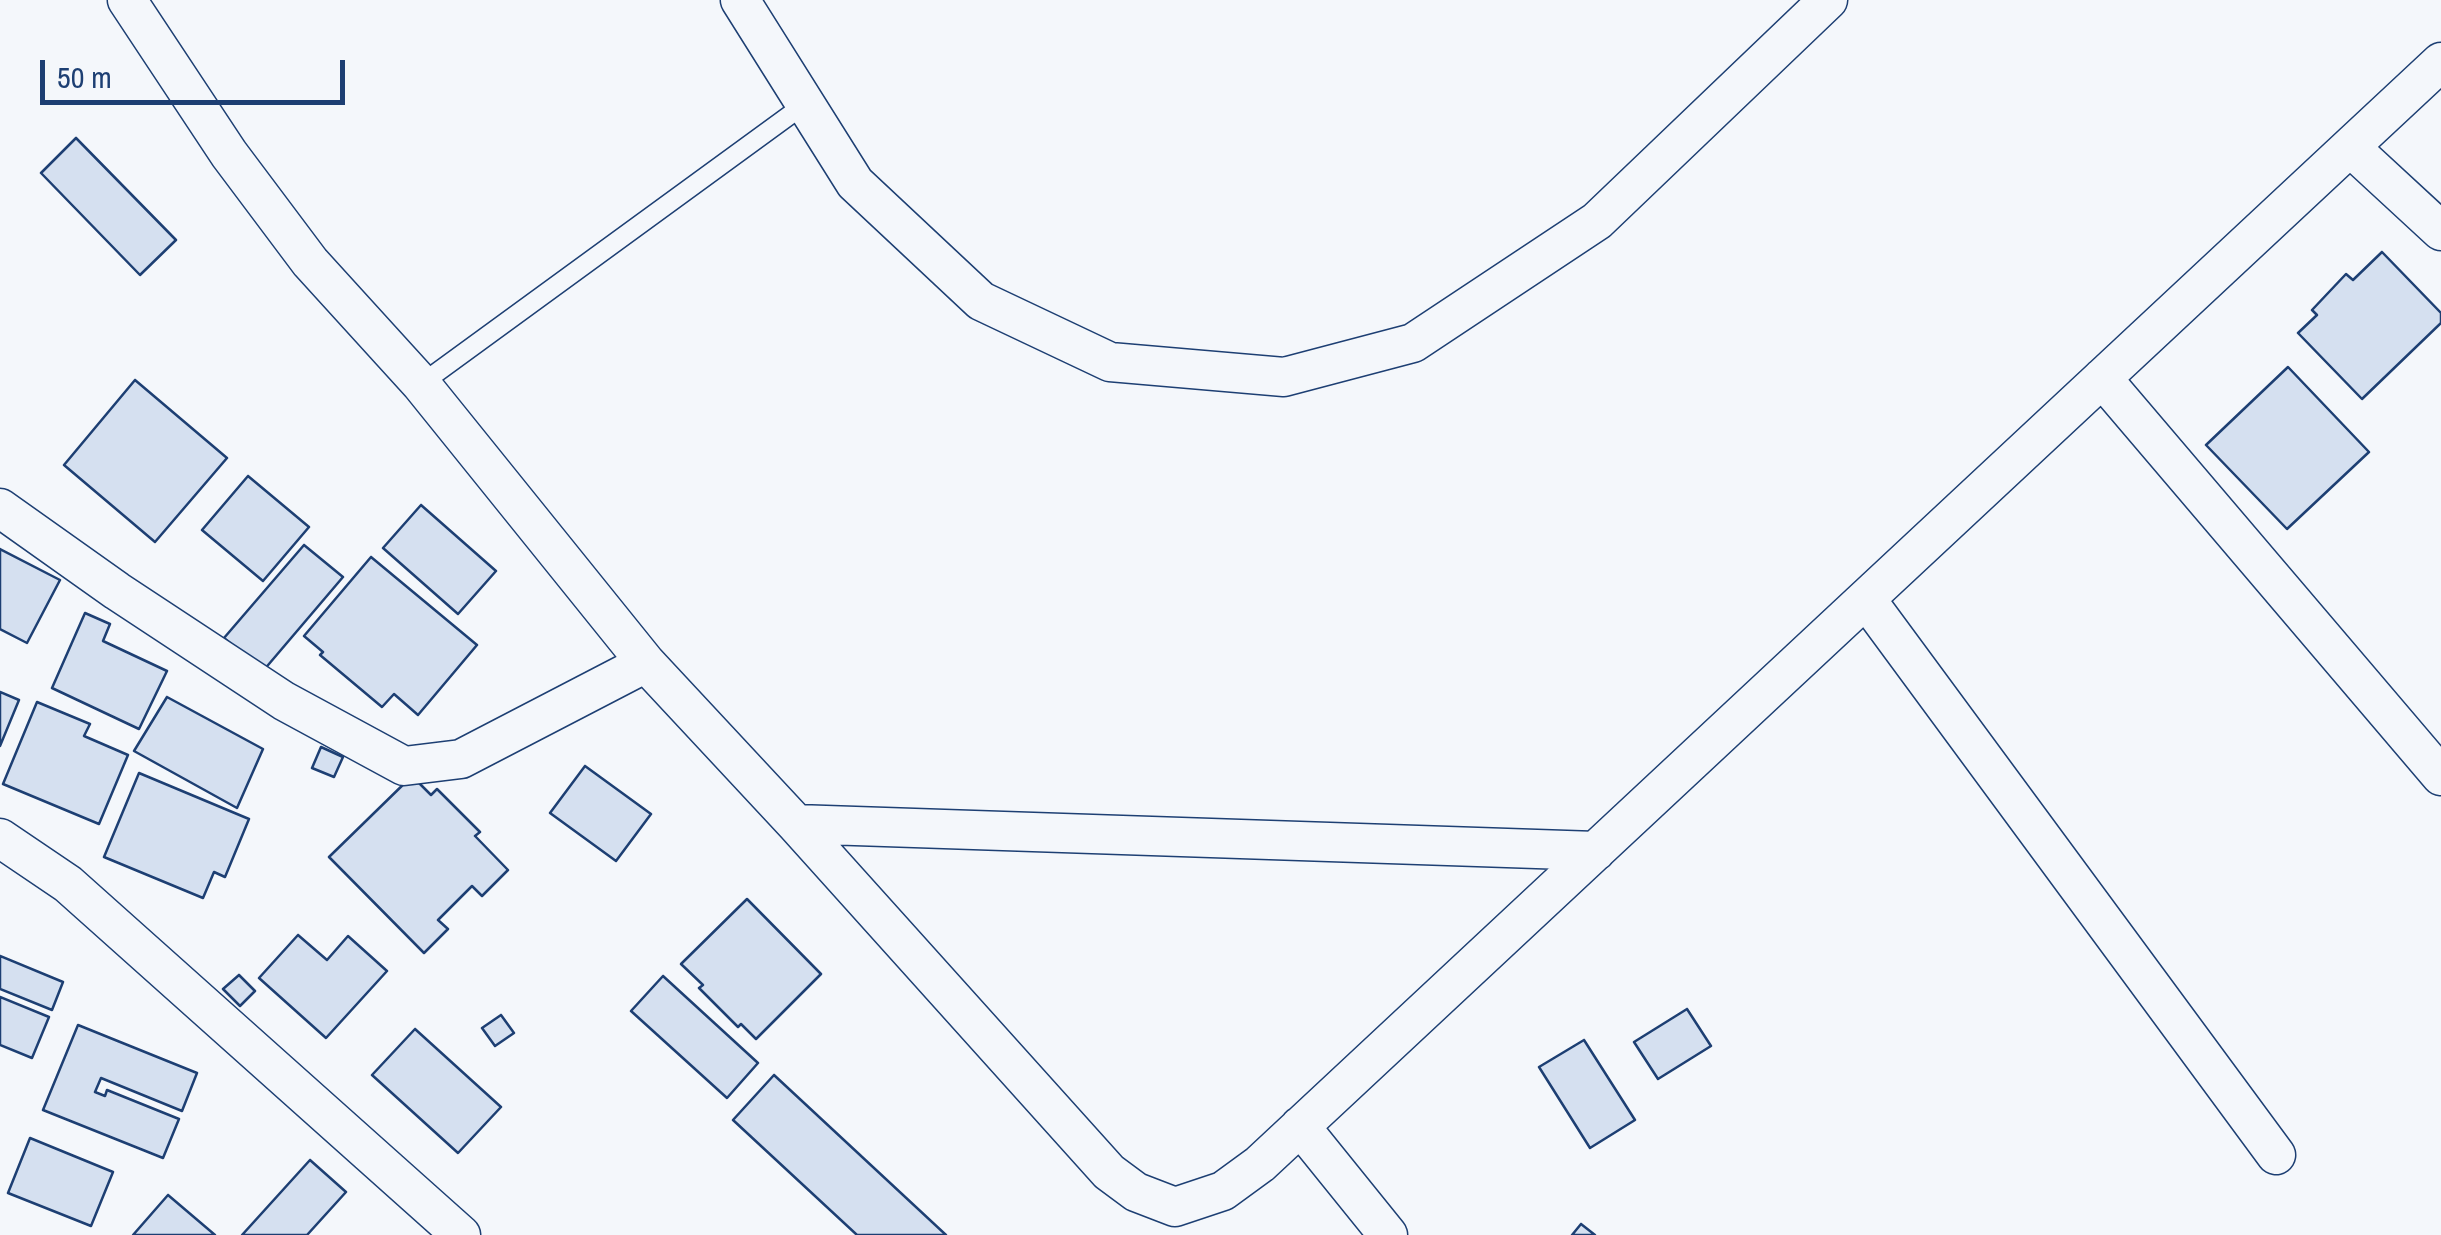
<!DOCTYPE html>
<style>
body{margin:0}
#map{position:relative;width:2441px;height:1235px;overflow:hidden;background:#f4f7fb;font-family:"Archivo Narrow",sans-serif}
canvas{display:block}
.scale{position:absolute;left:40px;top:60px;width:305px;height:45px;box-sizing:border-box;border:5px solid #1d3f73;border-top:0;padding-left:12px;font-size:30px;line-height:35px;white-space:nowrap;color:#1d3f73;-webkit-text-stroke:8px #f4f7fb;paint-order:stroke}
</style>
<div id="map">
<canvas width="2441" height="1235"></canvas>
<div class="scale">50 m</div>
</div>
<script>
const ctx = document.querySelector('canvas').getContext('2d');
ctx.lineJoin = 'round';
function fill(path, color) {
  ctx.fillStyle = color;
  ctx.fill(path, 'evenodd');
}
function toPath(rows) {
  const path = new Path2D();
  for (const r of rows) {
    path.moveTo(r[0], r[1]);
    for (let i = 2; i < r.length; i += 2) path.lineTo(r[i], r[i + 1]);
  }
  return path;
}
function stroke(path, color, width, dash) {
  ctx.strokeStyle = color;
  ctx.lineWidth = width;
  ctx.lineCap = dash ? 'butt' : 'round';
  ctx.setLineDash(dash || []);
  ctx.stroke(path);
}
const building = toPath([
 [76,138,176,240,140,275,41,173,76,138],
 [2382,252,2441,313,2441,323,2362,399,2298,333,2317,315,2312,310,2346,274,2353,280,2382,252],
 [2288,367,2369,452,2287,529,2206,445,2288,367],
 [135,380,227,458,155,542,64,465,135,380],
 [248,476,309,527,263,581,202,530,248,476],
 [421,505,496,571,458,614,383,548,421,505],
 [304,545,343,577,263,671,224,638,304,545],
 [0,549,60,580,27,643,0,629,0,549],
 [371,557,477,645,418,715,394,694,382,707,320,655,323,652,304,636,371,557],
 [85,613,110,624,103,641,167,671,139,729,52,688,85,613],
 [0,692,19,700,0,746,0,692],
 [167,697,263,749,237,808,134,751,167,697],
 [37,702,90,724,84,736,128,755,99,824,3,784,37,702],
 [321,747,343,757,334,777,312,768,321,747],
 [585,766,651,814,616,861,550,813,585,766],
 [139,773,249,819,225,877,214,872,203,898,104,857,139,773],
 [412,776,431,795,437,789,480,832,475,836,508,870,482,896,472,886,438,920,448,929,424,953,329,857,412,776],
 [747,899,821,974,756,1039,741,1024,738,1027,699,988,703,985,681,964,747,899],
 [298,935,327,960,348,936,387,971,326,1038,259,978,298,935],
 [0,956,63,982,52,1010,0,989,0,956],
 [239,975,255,991,240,1006,223,989,239,975],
 [663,976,758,1063,727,1098,631,1011,663,976],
 [0,997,49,1017,32,1058,0,1045,0,997],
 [1687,1009,1711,1046,1658,1079,1634,1042,1687,1009],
 [501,1015,514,1033,495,1046,482,1028,501,1015],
 [78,1025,197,1073,182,1111,101,1078,95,1092,105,1096,107,1090,179,1119,163,1158,43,1110,78,1025],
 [415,1029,501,1107,458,1153,372,1075,415,1029],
 [1584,1040,1635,1120,1590,1148,1539,1067,1584,1040],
 [774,1075,946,1235,857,1235,733,1120,774,1075],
 [30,1138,113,1172,91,1226,8,1193,30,1138],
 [310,1160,346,1192,307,1235,242,1235,310,1160],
 [168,1195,215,1235,133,1235,168,1195],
 [1581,1224,1595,1235,1572,1235,1581,1224]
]);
fill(building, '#d5e0f0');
stroke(building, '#1d3f73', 2.5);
const service = toPath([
 [421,384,805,104]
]);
const minor = toPath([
 [127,0,229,154,310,262,421,384,646,663,796,824,1109,1172,1136,1192,1175,1207,1223,1191,1260,1164,2441,62],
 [740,0,855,183,981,301,1110,362,1284,377,1413,343,1597,221,1828,0],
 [2350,147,2441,231],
 [2102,378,2441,776],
 [0,508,117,591,284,701,404,766,461,759,646,663],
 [1866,599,2276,1155],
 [796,824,1596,851],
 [0,838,68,884,461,1235],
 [1300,1126,1388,1235]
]);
stroke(service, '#1d3f73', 21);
stroke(minor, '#1d3f73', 41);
stroke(service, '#f4f7fb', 18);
stroke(minor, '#f4f7fb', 38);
</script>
